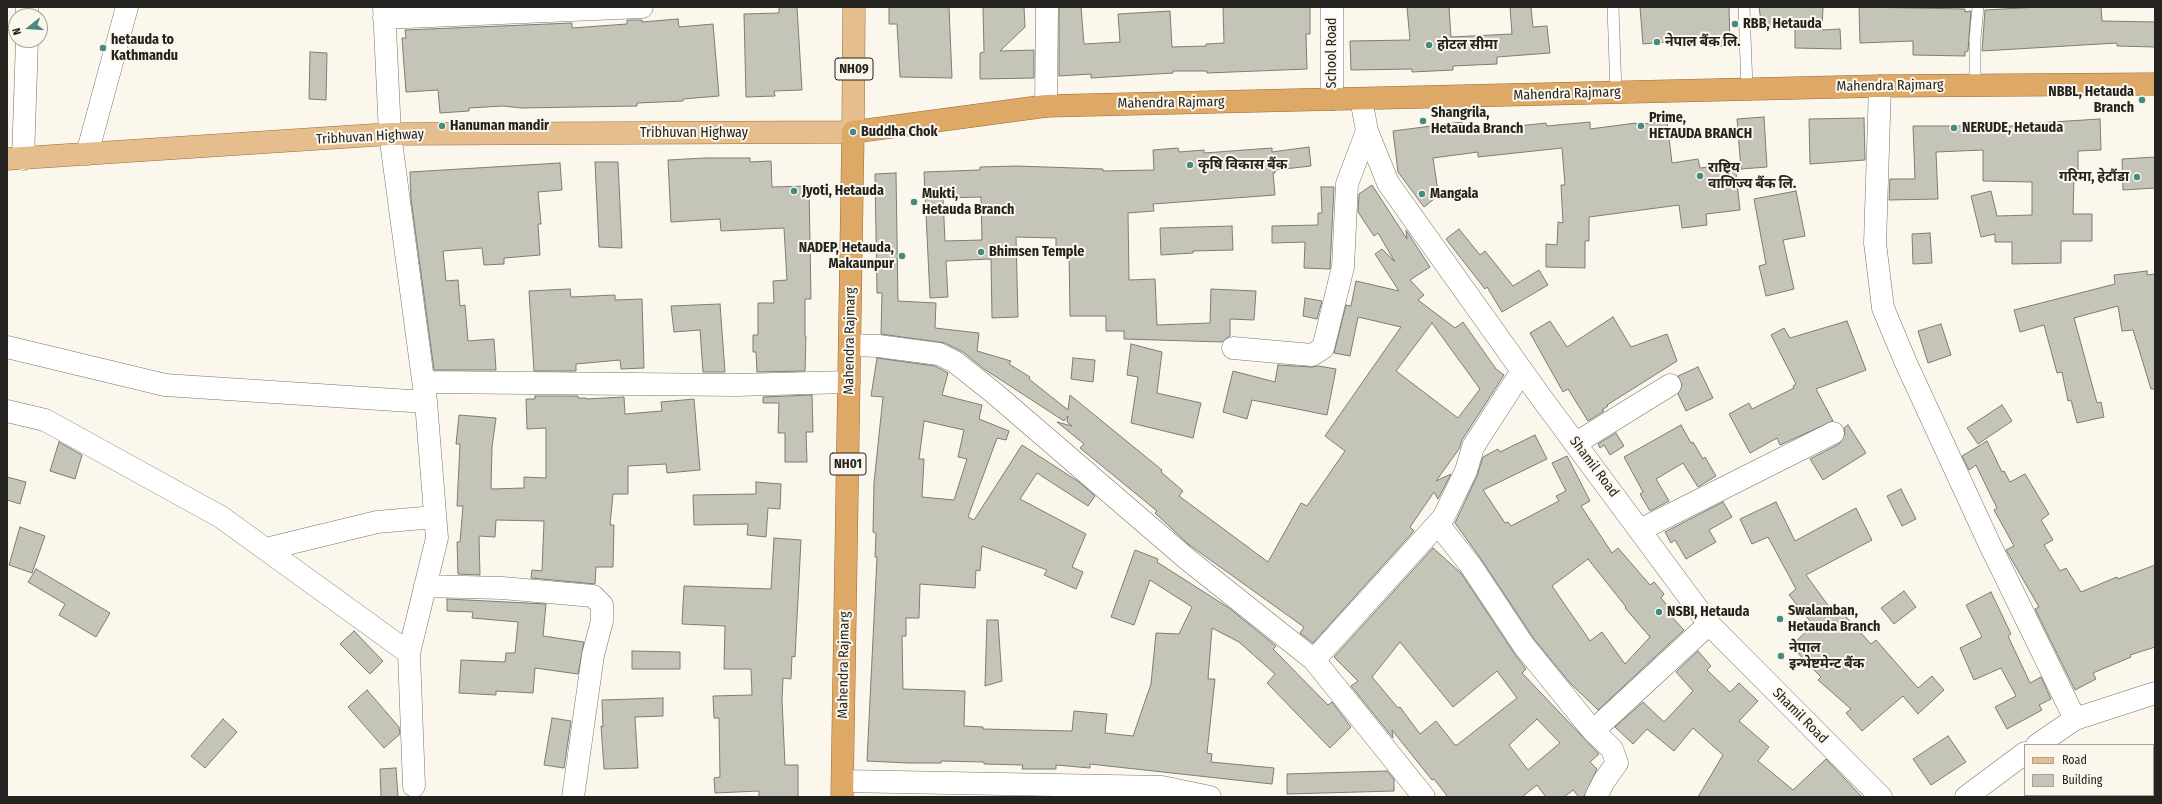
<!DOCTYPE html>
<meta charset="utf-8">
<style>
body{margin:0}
#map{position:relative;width:2162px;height:804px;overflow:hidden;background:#fbf7ec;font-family:"Fira Sans Condensed",sans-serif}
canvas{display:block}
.frame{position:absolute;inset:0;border:8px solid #24231f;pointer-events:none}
.legend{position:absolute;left:2024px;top:744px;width:130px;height:52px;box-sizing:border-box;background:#fbf7ec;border:1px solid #a5a29a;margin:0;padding:5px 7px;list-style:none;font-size:12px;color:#24231f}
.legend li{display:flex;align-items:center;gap:8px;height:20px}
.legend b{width:20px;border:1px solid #a5a29a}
.north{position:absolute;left:8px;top:8px;width:40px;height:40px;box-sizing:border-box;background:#fbf7ec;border:1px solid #a5a29a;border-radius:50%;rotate:253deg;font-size:11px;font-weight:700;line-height:16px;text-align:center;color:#24231f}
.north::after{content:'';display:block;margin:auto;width:14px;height:18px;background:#458b83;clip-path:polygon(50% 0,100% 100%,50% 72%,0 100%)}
</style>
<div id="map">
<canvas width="2162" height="804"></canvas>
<div class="frame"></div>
<ul class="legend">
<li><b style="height:5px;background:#e6be8d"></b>Road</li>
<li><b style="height:11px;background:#c4c4b9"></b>Building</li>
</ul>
<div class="north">N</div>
</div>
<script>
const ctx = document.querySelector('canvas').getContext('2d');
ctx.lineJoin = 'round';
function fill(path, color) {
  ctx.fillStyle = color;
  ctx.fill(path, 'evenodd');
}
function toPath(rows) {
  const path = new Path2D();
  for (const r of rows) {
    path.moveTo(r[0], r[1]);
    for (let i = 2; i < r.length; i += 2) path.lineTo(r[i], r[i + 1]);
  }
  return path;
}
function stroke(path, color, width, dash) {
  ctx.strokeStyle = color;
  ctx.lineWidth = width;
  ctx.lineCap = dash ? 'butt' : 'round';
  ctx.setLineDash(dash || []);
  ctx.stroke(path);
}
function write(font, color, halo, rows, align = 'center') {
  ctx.font = font + ' "Fira Sans Condensed","Noto Sans Devanagari",sans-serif';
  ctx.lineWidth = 4;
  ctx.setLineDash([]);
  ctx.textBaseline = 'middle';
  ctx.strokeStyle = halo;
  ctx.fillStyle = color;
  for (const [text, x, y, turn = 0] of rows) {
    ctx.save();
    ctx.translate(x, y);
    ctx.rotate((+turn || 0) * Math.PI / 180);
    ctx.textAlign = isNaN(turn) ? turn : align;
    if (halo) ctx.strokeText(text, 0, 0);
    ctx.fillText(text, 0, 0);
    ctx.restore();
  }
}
const building = toPath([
 [779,7,797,7,802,90,774,91,775,96,746,97,744,14,779,13,779,7],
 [889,7,949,7,952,78,900,77,897,24,889,24,889,7],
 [983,7,1024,7,1025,27,1000,51,1034,50,1034,78,980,79,980,53,984,52,983,7],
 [1059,7,1081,7,1084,44,1120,42,1118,14,1170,11,1172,47,1206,46,1206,44,1224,43,1223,7,1310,7,1310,34,1306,34,1307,69,1207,73,1207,71,1173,71,1173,73,1091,78,1091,74,1059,76,1059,7],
 [1407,7,1449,7,1451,37,1512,34,1510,7,1531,7,1533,27,1547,26,1550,53,1497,57,1497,64,1453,66,1453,70,1412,72,1412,69,1351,70,1350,41,1410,40,1407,7],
 [1640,7,1729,7,1730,46,1703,46,1703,39,1643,44,1640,7],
 [1759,7,1823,7,1822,30,1840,29,1841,49,1795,48,1795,24,1762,28,1759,7],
 [1859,7,1965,9,1965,12,1971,11,1968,51,1965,52,1965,56,1913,55,1913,41,1860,43,1859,7],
 [2039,7,2101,7,2102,21,2155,22,2155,47,2117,46,2117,43,1982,51,1985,10,2039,7],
 [678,19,679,27,713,24,719,96,683,99,683,101,637,103,637,106,521,108,503,106,469,108,469,111,440,113,438,90,406,92,402,38,406,38,405,30,572,23,572,28,627,24,627,20,642,20,642,22,678,19],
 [310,52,327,53,326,100,309,99,310,52],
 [1764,117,1767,167,1741,169,1737,119,1764,117],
 [1864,118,1865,160,1810,164,1809,119,1864,118],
 [2100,119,2101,150,2078,151,2078,176,2074,176,2073,214,2092,214,2092,241,2061,241,2061,263,2012,264,2012,242,1995,242,1995,234,1981,237,1971,196,1991,191,1997,216,2032,215,2032,182,1983,181,1983,150,1936,152,1938,199,1889,200,1890,179,1915,179,1913,126,2036,126,2036,123,2100,119],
 [1667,121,1672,163,1698,159,1700,168,1735,164,1740,210,1706,214,1707,225,1682,228,1679,205,1589,217,1589,241,1585,241,1585,268,1546,267,1546,244,1557,245,1558,222,1563,223,1561,185,1565,185,1562,148,1478,157,1478,152,1433,158,1437,185,1443,192,1424,207,1398,172,1393,131,1462,122,1464,132,1546,123,1547,126,1590,122,1590,129,1636,123,1636,125,1667,121],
 [1309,147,1311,166,1275,170,1275,173,1273,173,1275,195,1153,204,1154,211,1128,213,1129,280,1155,279,1157,325,1210,323,1211,289,1256,291,1254,320,1230,319,1230,336,1222,342,1124,339,1124,331,1106,331,1106,316,1070,316,1069,249,1056,248,1056,238,1016,237,1018,317,992,318,991,259,946,261,948,297,930,298,924,172,980,170,980,167,1017,166,1103,169,1103,171,1154,170,1153,150,1178,148,1179,152,1204,150,1204,153,1272,148,1272,152,1309,147],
 [981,197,982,240,945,241,943,198,981,197],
 [2155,157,2155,188,2123,190,2122,159,2155,157],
 [705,158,750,158,750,162,771,161,772,187,809,186,811,299,805,299,805,336,806,336,805,371,757,372,756,352,753,352,753,335,758,335,758,303,774,303,773,281,787,280,784,228,721,231,720,219,671,222,668,160,705,158],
 [595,162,618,162,622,248,599,247,595,162],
 [560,163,562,190,538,192,541,224,538,224,540,255,504,258,504,264,484,265,482,248,443,251,446,281,458,280,460,306,465,305,468,341,494,339,496,370,434,370,411,199,410,172,560,163],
 [896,173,898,301,936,303,935,328,979,333,977,351,1011,361,1009,364,1030,377,1029,379,1068,410,1070,395,1162,470,1161,472,1183,491,1179,496,1268,562,1301,503,1307,506,1345,451,1325,436,1401,327,1358,317,1350,356,1334,353,1346,305,1351,306,1356,281,1399,291,1375,254,1382,249,1395,262,1378,233,1374,236,1358,212,1359,194,1372,185,1407,239,1406,230,1430,267,1410,280,1424,295,1418,300,1455,328,1463,322,1496,369,1504,375,1462,440,1459,449,1436,481,1451,474,1438,499,1434,492,1410,527,1414,531,1313,643,1300,633,1304,627,1188,544,1155,513,1157,511,1080,448,1084,444,1057,422,1072,426,1067,422,1068,416,1064,421,984,369,963,352,945,343,881,334,882,293,877,293,875,174,896,173],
 [1432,323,1480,389,1458,418,1396,371,1432,323],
 [1321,187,1334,187,1330,269,1304,268,1305,242,1272,243,1272,226,1318,225,1318,213,1322,213,1321,187],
 [1796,191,1805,236,1783,240,1794,289,1766,296,1759,266,1766,264,1754,199,1796,191],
 [1232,226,1233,250,1193,251,1193,253,1161,255,1160,228,1232,226],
 [1459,229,1480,255,1485,251,1513,286,1539,270,1548,285,1502,312,1487,287,1485,289,1446,239,1459,229],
 [1930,233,1932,263,1913,264,1912,234,1930,233],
 [2147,271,2147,275,2155,274,2155,389,2151,389,2133,330,2122,331,2118,306,2074,318,2097,403,2101,402,2104,417,2077,423,2071,400,2068,401,2062,372,2057,373,2044,325,2020,332,2014,310,2115,284,2114,275,2147,271],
 [570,289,571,297,615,295,615,300,642,299,644,368,621,369,620,360,576,364,576,371,534,371,529,291,570,289],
 [1305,298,1322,301,1317,319,1303,316,1305,298],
 [720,304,725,372,703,372,700,330,674,332,671,306,720,304],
 [1613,317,1631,347,1667,334,1677,361,1607,405,1608,406,1602,410,1604,411,1588,421,1568,389,1563,392,1530,333,1550,321,1567,347,1613,317],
 [1847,321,1866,370,1816,389,1833,421,1780,445,1777,438,1750,453,1729,414,1749,403,1752,409,1794,388,1793,386,1796,384,1771,335,1784,328,1790,338,1847,321],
 [1941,324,1951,355,1928,363,1918,331,1941,324],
 [1131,344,1162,352,1157,393,1201,403,1193,438,1131,423,1138,377,1127,375,1131,344],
 [877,358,935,366,948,373,942,395,982,405,979,419,1009,431,1006,440,997,438,968,517,974,520,1022,445,1079,482,1095,496,1088,506,1037,473,1020,499,1086,534,1072,567,1083,572,1076,589,1044,575,1047,570,982,546,980,571,976,570,975,588,920,584,919,618,906,618,906,636,902,636,903,689,965,691,964,726,983,727,983,729,1072,731,1074,711,1107,714,1105,733,1133,736,1151,684,1156,633,1179,634,1192,607,1150,580,1134,625,1111,617,1135,550,1158,559,1157,562,1229,608,1276,646,1273,649,1328,705,1332,702,1351,727,1330,748,1267,683,1275,674,1239,642,1212,628,1208,679,1215,679,1207,753,1212,754,1211,762,1274,768,1272,784,1090,764,1090,768,1056,765,1056,769,1022,769,1023,765,984,764,984,762,941,761,941,763,908,763,867,761,877,557,875,557,876,533,873,532,874,483,883,397,871,396,877,358],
 [924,421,964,430,958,457,967,459,954,500,922,497,924,459,919,459,924,421],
 [1073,358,1095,360,1093,382,1071,379,1073,358],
 [1278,365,1311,367,1318,366,1336,369,1327,415,1252,400,1247,419,1223,412,1233,371,1275,382,1278,365],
 [1698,367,1713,398,1686,411,1678,394,1682,385,1678,376,1698,367],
 [812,395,813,432,806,432,807,462,785,462,785,433,778,433,779,403,763,403,763,397,812,395],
 [535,396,578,396,578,398,586,398,586,399,624,397,625,414,662,411,661,402,694,399,700,470,667,473,666,464,628,466,628,494,613,494,610,525,614,525,613,567,596,567,595,584,531,578,532,570,542,571,544,521,496,520,495,537,479,536,480,575,458,574,457,542,460,542,463,506,457,506,460,444,456,444,459,415,496,418,492,447,491,489,524,488,524,477,546,478,546,428,527,429,526,399,535,399,535,396],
 [2002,405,2012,421,1978,444,1967,428,2002,405],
 [1681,425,1691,443,1693,442,1703,459,1705,457,1716,476,1698,487,1683,463,1656,479,1669,501,1650,511,1640,494,1643,492,1624,457,1681,425],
 [1848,425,1866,453,1823,480,1810,459,1839,444,1845,434,1844,428,1848,425],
 [1616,433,1624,446,1610,455,1604,445,1600,448,1598,444,1616,433],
 [1535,435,1547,459,1483,490,1505,523,1508,522,1511,526,1559,501,1556,496,1566,491,1552,463,1567,456,1590,501,1581,506,1612,553,1618,548,1650,585,1654,582,1664,594,1661,598,1673,612,1670,615,1684,630,1598,710,1570,683,1534,639,1481,559,1455,523,1477,476,1483,457,1498,449,1500,452,1535,435],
 [1588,559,1626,607,1625,608,1650,637,1625,664,1602,632,1590,641,1552,586,1588,559],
 [1987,441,2002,472,2004,471,2010,482,2025,474,2049,514,2041,520,2053,540,2044,545,2060,571,2066,568,2081,592,2117,577,2118,579,2155,565,2155,647,2130,655,2131,657,2093,673,2096,679,2075,690,2035,609,2039,607,2006,550,2014,546,1994,510,1997,508,1990,494,1976,465,1969,470,1962,456,1987,441],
 [59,442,82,455,75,479,50,471,59,442],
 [7,477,26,482,20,504,7,500,7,477],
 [756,482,781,484,780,509,768,508,766,537,747,535,748,524,694,525,693,495,756,494,756,482],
 [1901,489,1916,519,1902,526,1887,496,1901,489],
 [1723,502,1732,517,1709,530,1716,542,1686,559,1675,540,1671,543,1665,532,1723,502],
 [1776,502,1795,541,1856,508,1872,540,1806,575,1830,608,1834,604,1871,644,1876,640,1918,688,1932,676,1944,690,1918,714,1903,696,1862,731,1846,713,1851,709,1818,680,1821,677,1791,646,1813,625,1789,595,1796,589,1768,537,1752,544,1740,519,1776,502],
 [20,527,45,536,32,573,9,565,20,527],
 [774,538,801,540,795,657,792,656,791,679,783,678,782,700,785,765,798,765,798,797,759,797,759,791,715,793,714,778,720,777,719,718,714,718,713,696,752,695,751,669,724,669,725,626,682,624,684,586,771,589,774,538],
 [1433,548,1461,573,1514,653,1526,669,1522,673,1599,754,1590,762,1597,769,1584,797,1579,797,1573,790,1564,797,1546,797,1537,785,1522,797,1448,797,1434,779,1432,780,1392,730,1393,738,1351,686,1358,681,1334,657,1433,548],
 [1400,642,1453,707,1497,671,1517,698,1457,745,1455,745,1436,721,1420,734,1400,707,1398,708,1372,677,1400,642],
 [1537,719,1560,743,1528,770,1509,745,1537,719],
 [36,569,110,613,96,637,59,615,65,604,28,582,36,569],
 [1904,591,1916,607,1894,624,1881,608,1904,591],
 [1991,592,2011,634,2008,636,2030,683,2041,677,2051,699,2039,705,2042,710,2007,729,1995,707,2016,696,2001,668,1974,680,1960,648,1982,637,1966,605,1991,592],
 [447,599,546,604,543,636,584,642,578,674,535,668,533,693,496,691,496,695,459,693,461,660,505,662,506,653,515,653,518,622,472,618,473,612,447,611,447,599],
 [987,620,998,620,1002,681,985,686,987,620],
 [354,631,383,661,370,674,340,644,354,631],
 [632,651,680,652,680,669,632,669,632,651],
 [1698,651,1711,666,1707,670,1730,692,1739,683,1758,701,1739,721,1769,747,1758,761,1793,790,1826,759,1862,797,1698,797,1723,755,1693,728,1674,751,1647,729,1633,744,1615,727,1643,702,1664,722,1693,691,1676,672,1698,651],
 [367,690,399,727,400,734,384,748,348,707,367,690],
 [663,698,663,716,635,717,638,768,604,769,601,726,603,727,602,700,663,698],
 [552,718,571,721,564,768,544,765,552,718],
 [223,719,237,732,205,768,191,756,223,719],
 [1948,736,1966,762,1931,785,1913,759,1948,736],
 [396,768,398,797,381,797,380,769,396,768],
 [1387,771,1394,779,1394,791,1287,794,1287,774,1387,771]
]);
fill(building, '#c4c4b9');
stroke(building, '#7d7d73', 1);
const service = toPath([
 [1613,7,1616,92],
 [1744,7,1747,89],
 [1975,85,1975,39,1978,7]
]);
const minor = toPath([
 [384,7,390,134,426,402,437,538,409,653,414,786],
 [1332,7,1332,99],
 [27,16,27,7],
 [384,18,642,7],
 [1880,86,1875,243,1883,308,1906,363,1990,545,2075,719],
 [1361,99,1367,131,1388,183,1540,396,1709,624,1881,797],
 [1046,106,1047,7],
 [87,154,127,7],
 [23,159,27,40],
 [850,345,878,346,939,354,955,362,994,393,1187,559,1314,660,1424,797],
 [7,347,165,385,426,402],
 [1233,348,1312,355,1323,348,1343,267,1347,184,1367,131],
 [424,382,736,385,849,382],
 [7,411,45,420,221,517,409,653],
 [1576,443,1670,385],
 [1438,524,1471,566,1524,646,1593,731,1612,749,1617,763,1604,781,1596,797],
 [1640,530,1833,433],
 [266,549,377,522,435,517],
 [425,586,502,588,593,596,602,605,602,621,593,655,573,797],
 [1314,660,1443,518,1466,471,1473,447,1522,371],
 [1593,731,1709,624],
 [843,781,1162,787,1210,797]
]);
const tertiary = toPath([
 [2037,745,2075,719,2155,693],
 [1966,797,2025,753]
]);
const primary = toPath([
 [7,159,390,134,853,132,854,7]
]);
const trunk = toPath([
 [842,797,853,132,1046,106,1880,86,2155,84]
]);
stroke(service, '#78746b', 12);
stroke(minor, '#78746b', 23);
stroke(tertiary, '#78746b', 23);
stroke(primary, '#976b35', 23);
stroke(trunk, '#976b35', 23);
stroke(service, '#fff', 11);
stroke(minor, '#fff', 22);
stroke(tertiary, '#fff', 22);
stroke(primary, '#e6be8d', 22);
stroke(trunk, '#dea867', 22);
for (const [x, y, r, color] of [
 [1735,24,4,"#458b83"],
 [1657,42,4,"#458b83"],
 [1429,45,4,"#458b83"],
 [103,48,4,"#458b83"],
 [2142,100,4,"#458b83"],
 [1423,121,4,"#458b83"],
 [442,126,4,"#458b83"],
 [1641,126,4,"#458b83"],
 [1954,128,4,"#458b83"],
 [853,132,4,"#458b83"],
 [1190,165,4,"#458b83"],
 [1700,176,4,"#458b83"],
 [2137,177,4,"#458b83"],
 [794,191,4,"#458b83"],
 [1422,194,4,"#458b83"],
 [914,202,4,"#458b83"],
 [981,252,4,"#458b83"],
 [902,256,4,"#458b83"],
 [1659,612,4,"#458b83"],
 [1780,619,4,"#458b83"],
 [1781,656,4,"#458b83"]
]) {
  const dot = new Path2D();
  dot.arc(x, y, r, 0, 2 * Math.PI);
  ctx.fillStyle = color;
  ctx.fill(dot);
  stroke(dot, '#fbf7ec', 1.5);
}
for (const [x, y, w] of [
 [854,69,38],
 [848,464,36]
]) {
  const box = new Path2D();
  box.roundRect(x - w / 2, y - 11, w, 22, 3);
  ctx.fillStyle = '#fbf7ec';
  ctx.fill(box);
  stroke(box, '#24231f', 1);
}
write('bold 13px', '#24231f', null, [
 ["NH09",854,69],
 ["NH01",848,464]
]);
write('bold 14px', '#24231f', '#fbf7ec', [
 ["RBB, Hetauda",1743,24],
 ["hetauda to",111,40],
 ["Kathmandu",111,56],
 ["नेपाल बैंक लि.",1665,42],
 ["होटल सीमा",1437,45],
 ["NBBL, Hetauda",2134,92,"right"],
 ["Branch",2134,108,"right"],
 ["Shangrila,",1431,113],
 ["Hetauda Branch",1431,129],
 ["Prime,",1649,118],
 ["HETAUDA BRANCH",1649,134],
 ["Hanuman mandir",450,126],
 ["NERUDE, Hetauda",1962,128],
 ["Buddha Chok",861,132],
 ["कृषि विकास बैंक",1198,165],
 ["राष्ट्रिय",1708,168],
 ["वाणिज्य बैंक लि.",1708,184],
 ["गरिमा, हेटौंडा",2129,177,"right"],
 ["Jyoti, Hetauda",802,191],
 ["Mukti,",922,194],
 ["Hetauda Branch",922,210],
 ["Mangala",1430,194],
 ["NADEP, Hetauda,",894,248,"right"],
 ["Makaunpur",894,264,"right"],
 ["Bhimsen Temple",989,252],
 ["Swalamban,",1788,611],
 ["Hetauda Branch",1788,627],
 ["NSBI, Hetauda",1667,612],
 ["नेपाल",1789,648],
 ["इन्भेष्टमेन्ट बैंक",1789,664]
], 'left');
write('14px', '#24231f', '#fbf7ec', [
 ["School Road",1332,53,-90],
 ["Mahendra Rajmarg",1890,86,-1],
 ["Mahendra Rajmarg",1567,94,-2],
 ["Mahendra Rajmarg",1171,103,-1],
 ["Tribhuvan Highway",694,133],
 ["Tribhuvan Highway",370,137,-3],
 ["Mahendra Rajmarg",850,341,-89],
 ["Shamil Road",1594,467,53],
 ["Mahendra Rajmarg",844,665,-89],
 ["Shamil Road",1800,716,45]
]);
</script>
